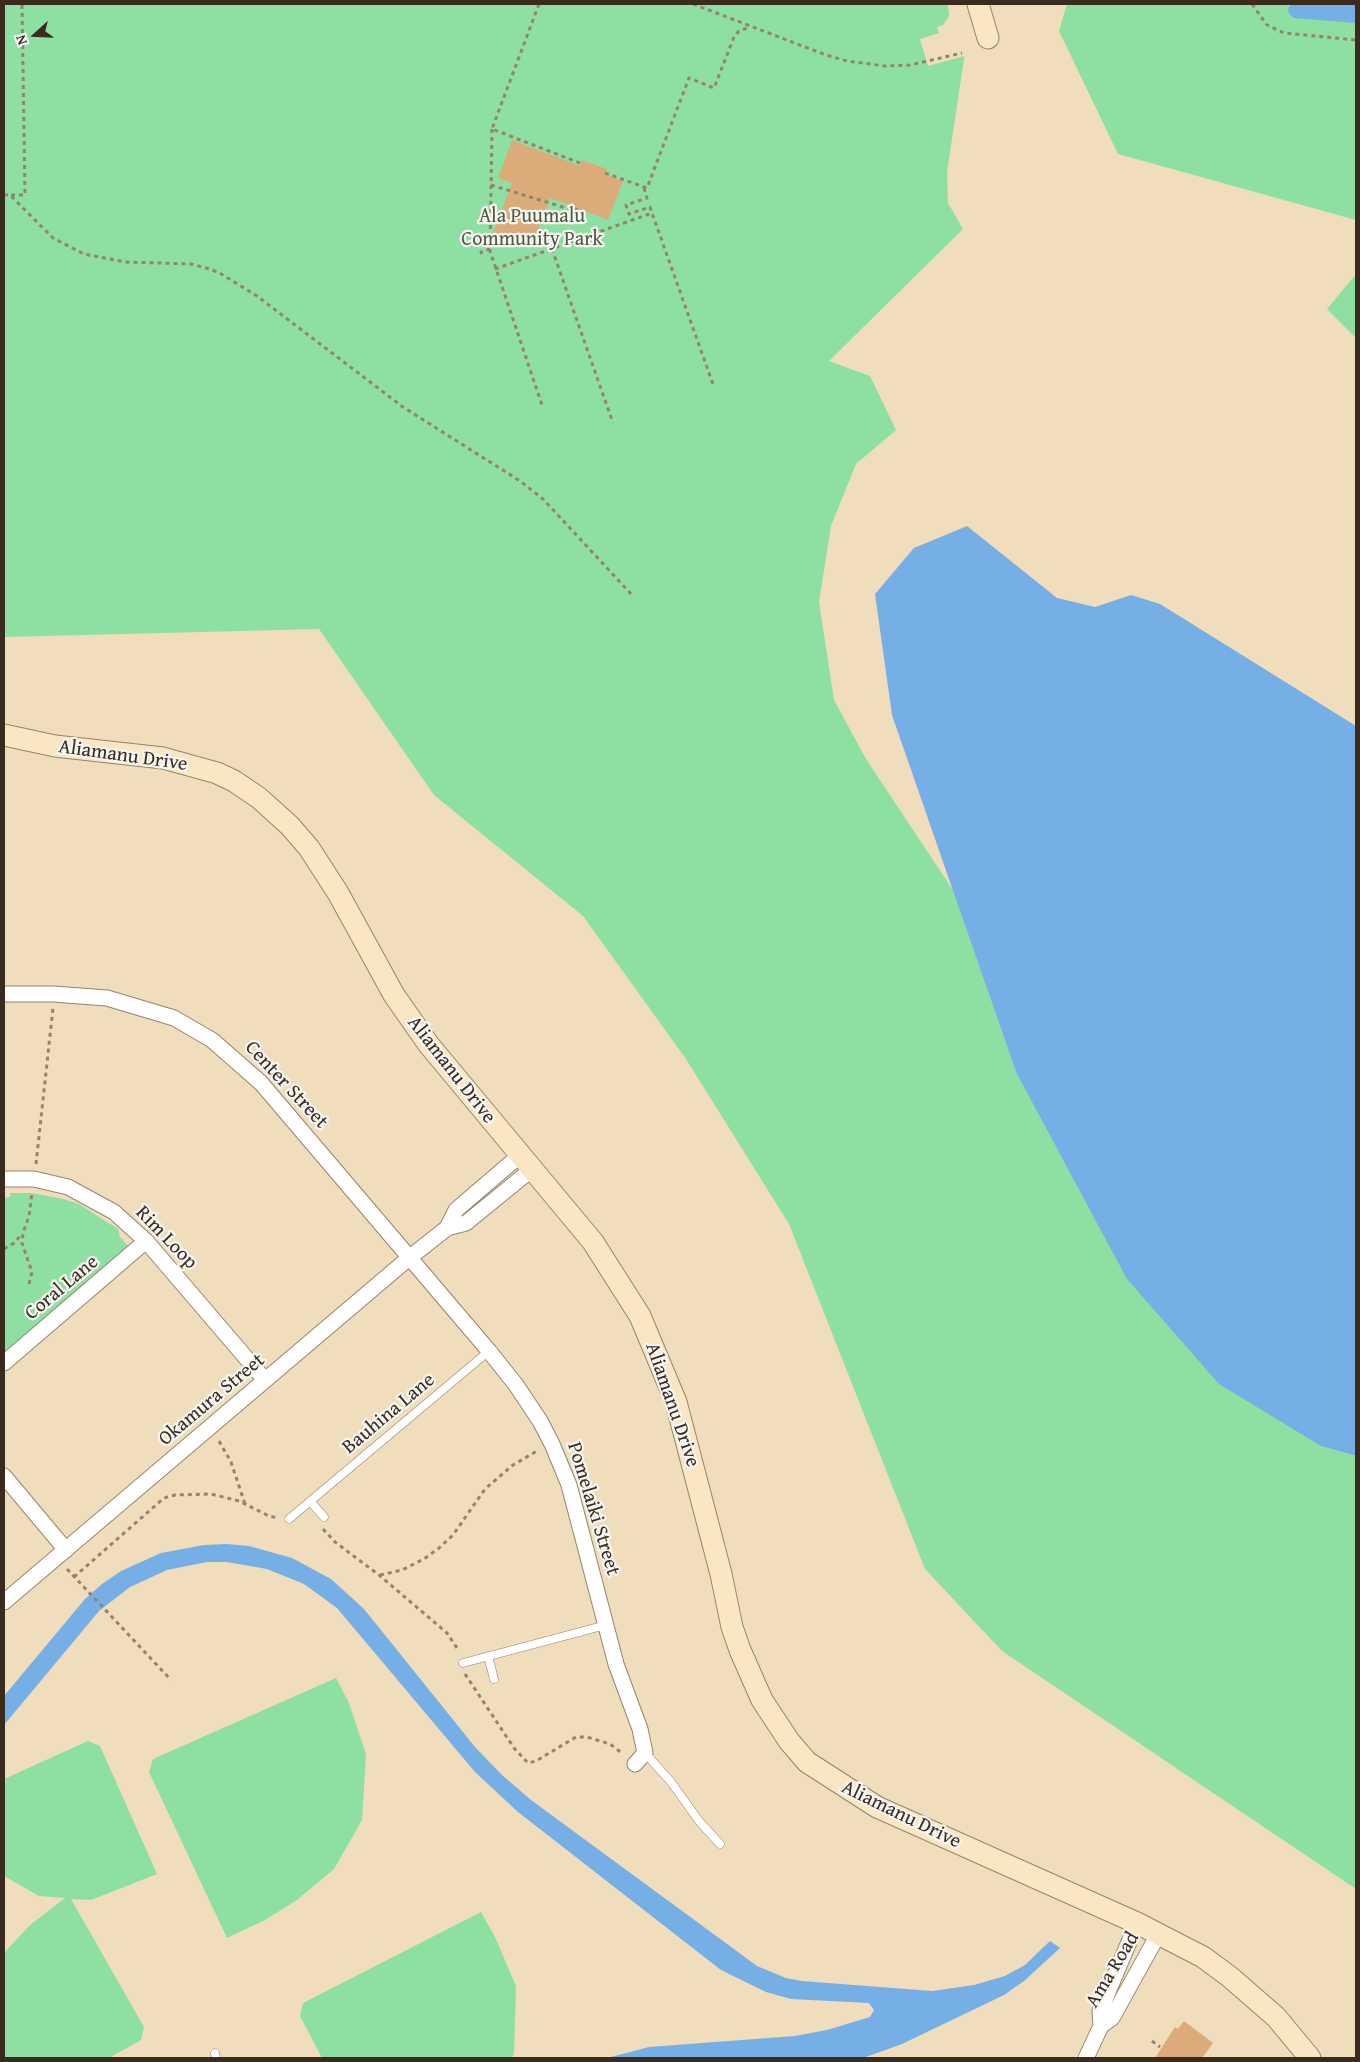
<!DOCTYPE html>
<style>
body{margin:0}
#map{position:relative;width:1360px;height:2062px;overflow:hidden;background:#efddbc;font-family:"Gentium Book Plus",serif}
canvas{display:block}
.frame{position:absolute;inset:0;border:5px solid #3b2a1e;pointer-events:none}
.north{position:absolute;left:10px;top:10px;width:50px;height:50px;-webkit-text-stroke:4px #f6f6f2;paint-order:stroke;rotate:250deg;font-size:14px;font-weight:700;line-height:20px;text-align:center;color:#3b2a1e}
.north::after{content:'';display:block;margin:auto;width:18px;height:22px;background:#3b2a1e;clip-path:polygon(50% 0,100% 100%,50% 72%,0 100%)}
</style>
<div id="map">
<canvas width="1360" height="2062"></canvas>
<div class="frame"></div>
<div class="north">N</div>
</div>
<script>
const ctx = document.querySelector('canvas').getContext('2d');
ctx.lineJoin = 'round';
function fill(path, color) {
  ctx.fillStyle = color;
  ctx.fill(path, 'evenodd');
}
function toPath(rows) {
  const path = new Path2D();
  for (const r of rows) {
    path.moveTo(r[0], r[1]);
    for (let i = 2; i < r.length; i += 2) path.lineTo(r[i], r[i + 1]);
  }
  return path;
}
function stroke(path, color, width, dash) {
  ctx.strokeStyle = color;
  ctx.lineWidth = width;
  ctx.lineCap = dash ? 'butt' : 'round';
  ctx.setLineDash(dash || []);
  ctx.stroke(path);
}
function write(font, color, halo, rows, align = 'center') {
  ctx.font = font + ' "Gentium Book Plus",serif';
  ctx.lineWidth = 4.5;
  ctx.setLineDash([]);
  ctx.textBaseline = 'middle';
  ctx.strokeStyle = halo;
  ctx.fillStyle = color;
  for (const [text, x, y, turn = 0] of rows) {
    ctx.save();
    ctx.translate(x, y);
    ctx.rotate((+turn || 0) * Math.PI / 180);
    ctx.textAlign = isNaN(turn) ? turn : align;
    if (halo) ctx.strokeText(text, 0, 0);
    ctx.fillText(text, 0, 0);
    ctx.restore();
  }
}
fill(toPath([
 [4,4,948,4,949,16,943,25,937,27,939,33,920,39,928,66,964,56,964,59,947,172,948,203,963,229,829,361,870,376,896,430,856,464,831,526,819,602,834,700,866,759,953,890,1016,1072,1321,1446,1356,1456,1356,1889,1002,1651,925,1569,789,1224,686,1059,583,916,434,795,319,629,4,637],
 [1067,4,1356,4,1356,220,1118,154,1059,31],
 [1356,274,1356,338,1327,309],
 [10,1193,32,1193,63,1199,79,1204,118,1229,120,1237,135,1253,4,1363,4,1198,10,1197],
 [336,1678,349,1703,366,1754,362,1820,334,1869,297,1900,265,1920,227,1938,149,1772,153,1759],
 [88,1741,100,1746,157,1874,91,1900,71,1899,144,2027,141,2040,109,2058,4,2058,4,1953,30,1925,65,1898,39,1896,4,1876,4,1779],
 [481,1912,495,1937,516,1986,514,2053,512,2058,322,2058,300,2016,303,2003]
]), '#8de0a1');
fill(toPath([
 [1291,4,1356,5,1356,23,1294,18,1289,14,1288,9],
 [967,526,1057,598,1095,607,1131,595,1160,604,1356,726,1356,1456,1321,1446,1219,1384,1127,1279,1016,1072,892,715,875,594,914,548],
 [227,1544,249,1546,292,1558,331,1579,364,1609,475,1747,502,1775,531,1800,757,1966,786,1978,802,1981,932,1991,974,1985,1005,1976,1025,1965,1050,1941,1060,1948,1024,1981,1004,1995,902,2044,863,2058,607,2058,649,2047,795,2036,827,2030,870,2017,874,2010,869,2003,791,1999,766,1992,721,1970,518,1812,475,1772,337,1608,304,1584,267,1569,227,1562,207,1562,167,1570,130,1587,99,1611,4,1725,4,1696,85,1599,102,1584,121,1571,161,1553,204,1545]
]), '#76aee6');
fill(toPath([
 [512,140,580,166,582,160,607,169,605,174,623,181,608,220,550,198,532,248,493,233,512,183,498,178],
 [1184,2021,1213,2043,1202,2058,1155,2058,1175,2027,1178,2029]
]), '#dbac7a');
const lane = toPath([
 [310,1501,324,1517],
 [289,1519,489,1351],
 [488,1656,494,1679],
 [463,1663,606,1625],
 [645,1753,671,1782,699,1821,720,1844],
 [215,2053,216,2058]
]);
const street = toPath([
 [4,994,53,994,107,998,174,1018,212,1040,261,1083,489,1351,516,1385,540,1421,552,1444,569,1485,616,1664,640,1729,645,1753,635,1764],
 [4,1179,34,1179,68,1187,114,1212,146,1241,265,1380],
 [447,1228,456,1210,519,1156],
 [4,1363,146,1241],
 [4,1476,66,1550],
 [4,1602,409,1258,447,1228,466,1223,531,1170],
 [1101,2026,1100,2011,1137,1923],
 [1086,2058,1101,2026,1112,2018,1159,1933]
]);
const secondary = toPath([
 [978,4,988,38],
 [4,735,55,746,163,758,217,773,234,781,259,798,290,826,309,848,338,893,394,995,429,1045,593,1242,640,1316,676,1402,721,1574,732,1627,740,1650,762,1700,789,1741,807,1762,877,1807,1137,1923,1203,1957,1230,1977,1276,2017,1310,2058]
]);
stroke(lane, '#95846d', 9);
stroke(street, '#95846d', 17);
stroke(secondary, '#95846d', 23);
stroke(toPath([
 [539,4,492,129,580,163],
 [693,4,826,55,847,61,885,66,910,65,962,53],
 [1252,4,1267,25,1284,33,1356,40],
 [492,129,490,251,542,405],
 [605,173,647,188,689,78,714,88,734,37,739,31,750,27],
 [491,185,576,211,577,208],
 [644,188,647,198,626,205,629,214,650,207,652,213],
 [4,195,10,195,53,238,84,254,125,262,191,264,206,268,218,272,257,296,403,407,520,481,543,499,632,595],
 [11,195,25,195,22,4],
 [552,249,613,423],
 [482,254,481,252,490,249],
 [495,269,652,213,714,387],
 [36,1164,53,1008],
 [4,1249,14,1243,22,1234],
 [29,1284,32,1272,22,1243,23,1233,29,1216,32,1193],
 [219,1441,231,1462,245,1504],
 [323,1529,335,1542,379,1575,447,1633,459,1651],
 [67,1569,171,1680],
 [380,1575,402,1570,424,1559,439,1548,453,1535,485,1489,513,1465,537,1451],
 [74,1577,164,1498,175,1495,211,1494,239,1501,269,1516,278,1518],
 [465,1674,514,1748,528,1763,536,1761,576,1737,587,1737,610,1744,623,1754],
 [1152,2041,1160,2047]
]), '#95846d', 3, [4, 4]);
stroke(lane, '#fff', 8);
stroke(street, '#fff', 15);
stroke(secondary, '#fbe6c3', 21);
write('20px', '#50583f', '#f6f6f2', [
 ["Ala Puumalu",532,217],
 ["Community Park",532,240]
]);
write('20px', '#3b2a1e', '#f6f6f2', [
 ["Aliamanu Drive",123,756,8],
 ["Aliamanu Drive",451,1070,52],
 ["Center Street",286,1085,47],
 ["Rim Loop",166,1238,46],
 ["Coral Lane",62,1288,-40],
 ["Okamura Street",212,1400,-40],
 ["Aliamanu Drive",672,1405,71],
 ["Bauhina Lane",389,1414,-40],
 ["Pomelaiki Street",593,1509,73],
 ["Aliamanu Drive",901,1815,26],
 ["Ama Road",1113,1970,-59]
]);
</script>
